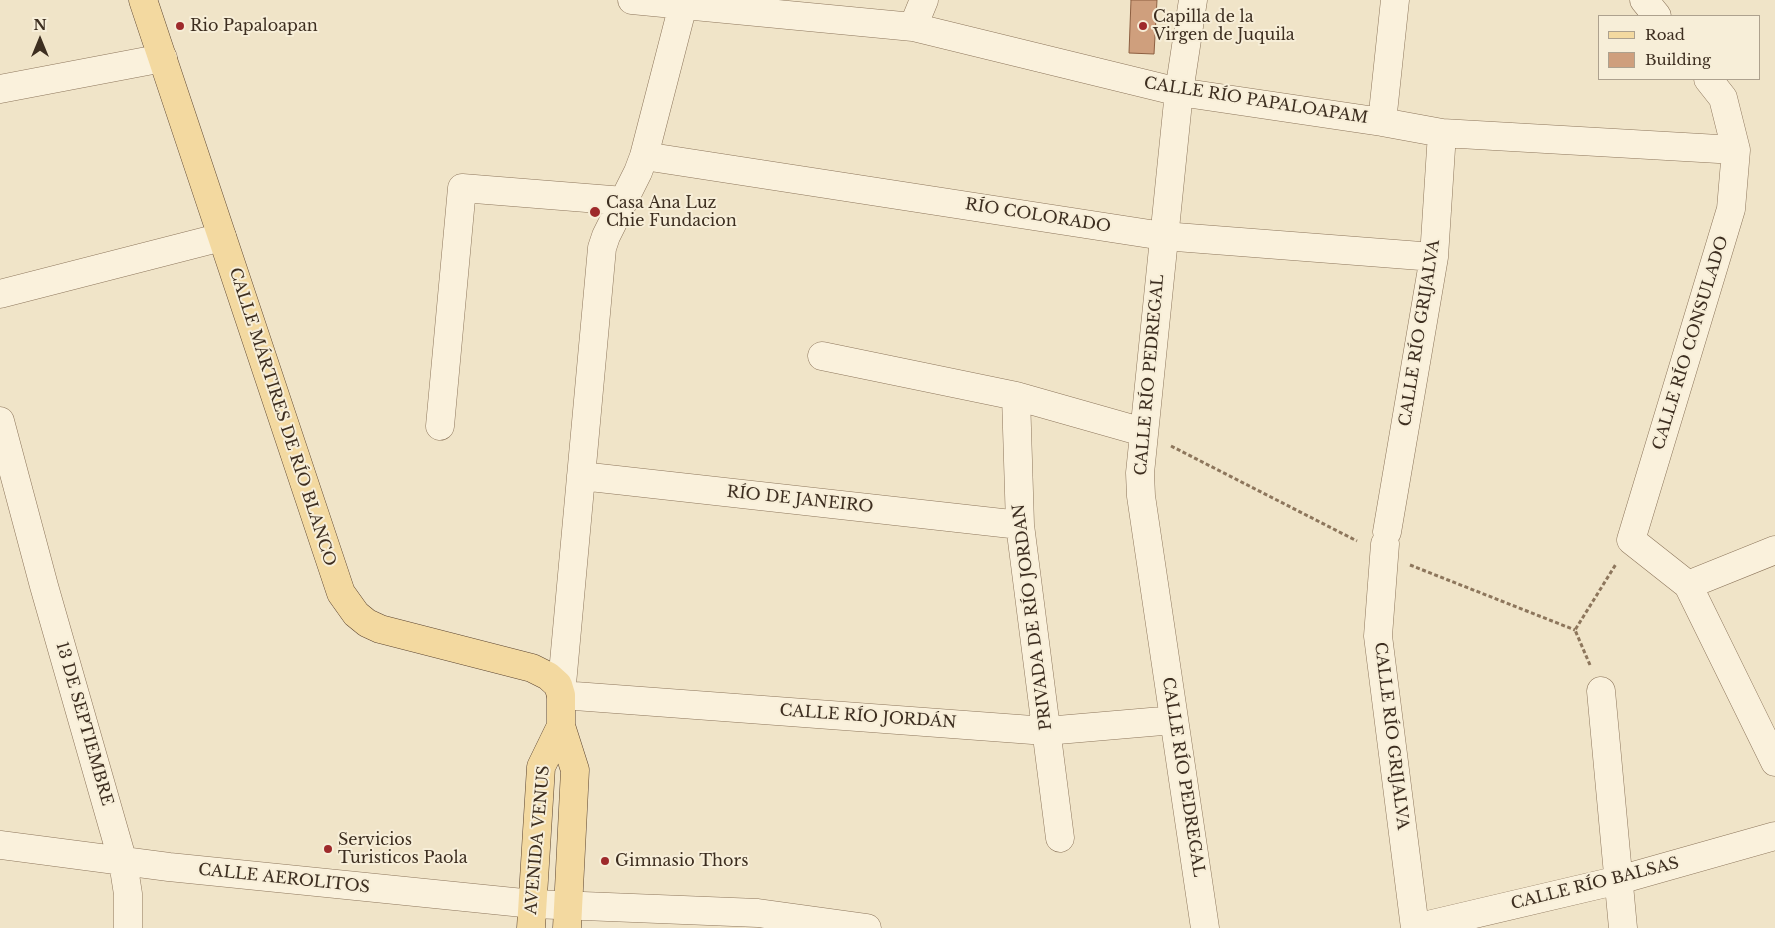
<!DOCTYPE html>
<meta charset="utf-8">
<style>
body{margin:0}
#map{position:relative;width:1775px;height:928px;overflow:hidden;background:#f0e4c8;font-family:"Libre Baskerville",serif}
canvas{display:block}
.legend{position:absolute;left:1598px;top:15px;width:162px;height:65px;box-sizing:border-box;background:#f7eed8;border:1px solid #ada18e;margin:0;padding:6px 9px;list-style:none;font-size:15px;color:#3d2e20}
.legend li{display:flex;align-items:center;gap:10px;height:25px}
.legend b{width:25px;border:1px solid #ada18e}
.north{position:absolute;left:15px;top:15px;width:50px;height:50px;-webkit-text-stroke:4px #f7eed8;paint-order:stroke;rotate:0deg;font-size:14px;font-weight:700;line-height:20px;text-align:center;color:#3d2e20}
.north::after{content:'';display:block;margin:auto;width:18px;height:22px;background:#3d2e20;clip-path:polygon(50% 0,100% 100%,50% 72%,0 100%)}
</style>
<div id="map">
<canvas width="1775" height="928"></canvas>
<ul class="legend">
<li><b style="height:6px;background:#f3d9a0"></b>Road</li>
<li><b style="height:14px;background:#cf9f7d"></b>Building</li>
</ul>
<div class="north">N</div>
</div>
<script>
const ctx = document.querySelector('canvas').getContext('2d');
ctx.lineJoin = 'round';
function fill(path, color) {
  ctx.fillStyle = color;
  ctx.fill(path, 'evenodd');
}
function toPath(rows) {
  const path = new Path2D();
  for (const r of rows) {
    path.moveTo(r[0], r[1]);
    for (let i = 2; i < r.length; i += 2) path.lineTo(r[i], r[i + 1]);
  }
  return path;
}
function stroke(path, color, width, dash) {
  ctx.strokeStyle = color;
  ctx.lineWidth = width;
  ctx.lineCap = dash ? 'butt' : 'round';
  ctx.setLineDash(dash || []);
  ctx.stroke(path);
}
function write(font, color, halo, rows, align = 'center') {
  ctx.font = font + ' "Libre Baskerville",serif';
  ctx.lineWidth = 4;
  ctx.setLineDash([]);
  ctx.textBaseline = 'middle';
  ctx.strokeStyle = halo;
  ctx.fillStyle = color;
  for (const [text, x, y, turn = 0] of rows) {
    ctx.save();
    ctx.translate(x, y);
    ctx.rotate((+turn || 0) * Math.PI / 180);
    ctx.textAlign = isNaN(turn) ? turn : align;
    if (halo) ctx.strokeText(text, 0, 0);
    ctx.fillText(text, 0, 0);
    ctx.restore();
  }
}
const building = toPath([
 [1131,0,1157,0,1154,54,1129,53,1131,0]
]);
fill(building, '#cf9f7d');
stroke(building, '#8d5f41', 1);
const minor = toPath([
 [632,0,913,27,1179,92,1382,122,1442,133,1736,150],
 [1193,0,1179,92,1140,473,1141,496,1205,928],
 [1644,0,1657,16],
 [683,5,644,156,638,172,606,236,602,248,561,695,1046,731,1174,720],
 [913,27,924,0],
 [1708,79,1723,98,1736,150,1731,209,1631,540,1688,585,1775,762],
 [0,89,163,58],
 [1382,122,1395,0],
 [644,156,1163,236,1434,257],
 [0,294,222,237],
 [822,356,1016,396,1143,432],
 [1016,396,1020,525,1060,838],
 [0,421,44,586,123,862,128,894,128,928],
 [440,426,462,188,624,201],
 [581,476,1020,525],
 [1387,532,1434,257,1442,133],
 [1385,544,1378,636,1415,928],
 [1688,585,1775,550],
 [1601,691,1623,928],
 [0,845,169,867,533,904,758,913,867,928],
 [1415,928,1619,880,1775,836]
]);
const major = toPath([
 [143,0,341,593,356,614,367,623,380,629,532,668,548,676,558,685,561,695,561,726,575,770,567,928],
 [531,928,541,767,561,726]
]);
stroke(minor, '#8d765c', 29);
stroke(major, '#5b4430', 29);
stroke(toPath([
 [1171,446,1357,541],
 [1410,565,1575,630],
 [1590,665,1575,630,1616,564]
]), '#8d765c', 3, [4, 2.5]);
stroke(minor, '#faf1dc', 28);
stroke(major, '#f3d9a0', 28);
for (const [x, y, r, color] of [
 [180,26,5,"#9e2a2b"],
 [1143,26,5,"#9e2a2b"],
 [595,212,6,"#9e2a2b"],
 [328,849,5,"#9e2a2b"],
 [605,861,5,"#9e2a2b"]
]) {
  const dot = new Path2D();
  dot.arc(x, y, r, 0, 2 * Math.PI);
  ctx.fillStyle = color;
  ctx.fill(dot);
  stroke(dot, '#f7eed8', 2);
}
write('16px', '#3d2e20', '#f7eed8', [
 ["Capilla de la",1153,17],
 ["Virgen de Juquila",1153,35],
 ["Rio Papaloapan",190,26],
 ["Casa Ana Luz",606,203],
 ["Chie Fundacion",606,221],
 ["Servicios",338,840],
 ["Turisticos Paola",338,858],
 ["Gimnasio Thors",615,861]
], 'left');
write('16px', '#3d2e20', '#f7eed8', [
 ["CALLE RÍO PAPALOAPAM",1256,101,9],
 ["RÍO COLORADO",1038,216,9],
 ["CALLE RÍO GRIJALVA",1420,333,-81],
 ["CALLE RÍO CONSULADO",1691,343,-73],
 ["CALLE RÍO PEDREGAL",1150,375,-85],
 ["CALLE MÁRTIRES DE RÍO BLANCO",282,417,72],
 ["RÍO DE JANEIRO",800,500,6],
 ["PRIVADA DE RÍO JORDAN",1033,617,-97],
 ["CALLE RÍO JORDÁN",868,717,4],
 ["13 DE SEPTIEMBRE",84,724,74],
 ["CALLE RÍO GRIJALVA",1391,736,83],
 ["CALLE RÍO PEDREGAL",1183,777,81],
 ["AVENIDA VENUS",538,840,-85],
 ["CALLE AEROLITOS",284,879,6],
 ["CALLE RÍO BALSAS",1595,884,-14]
]);
</script>
